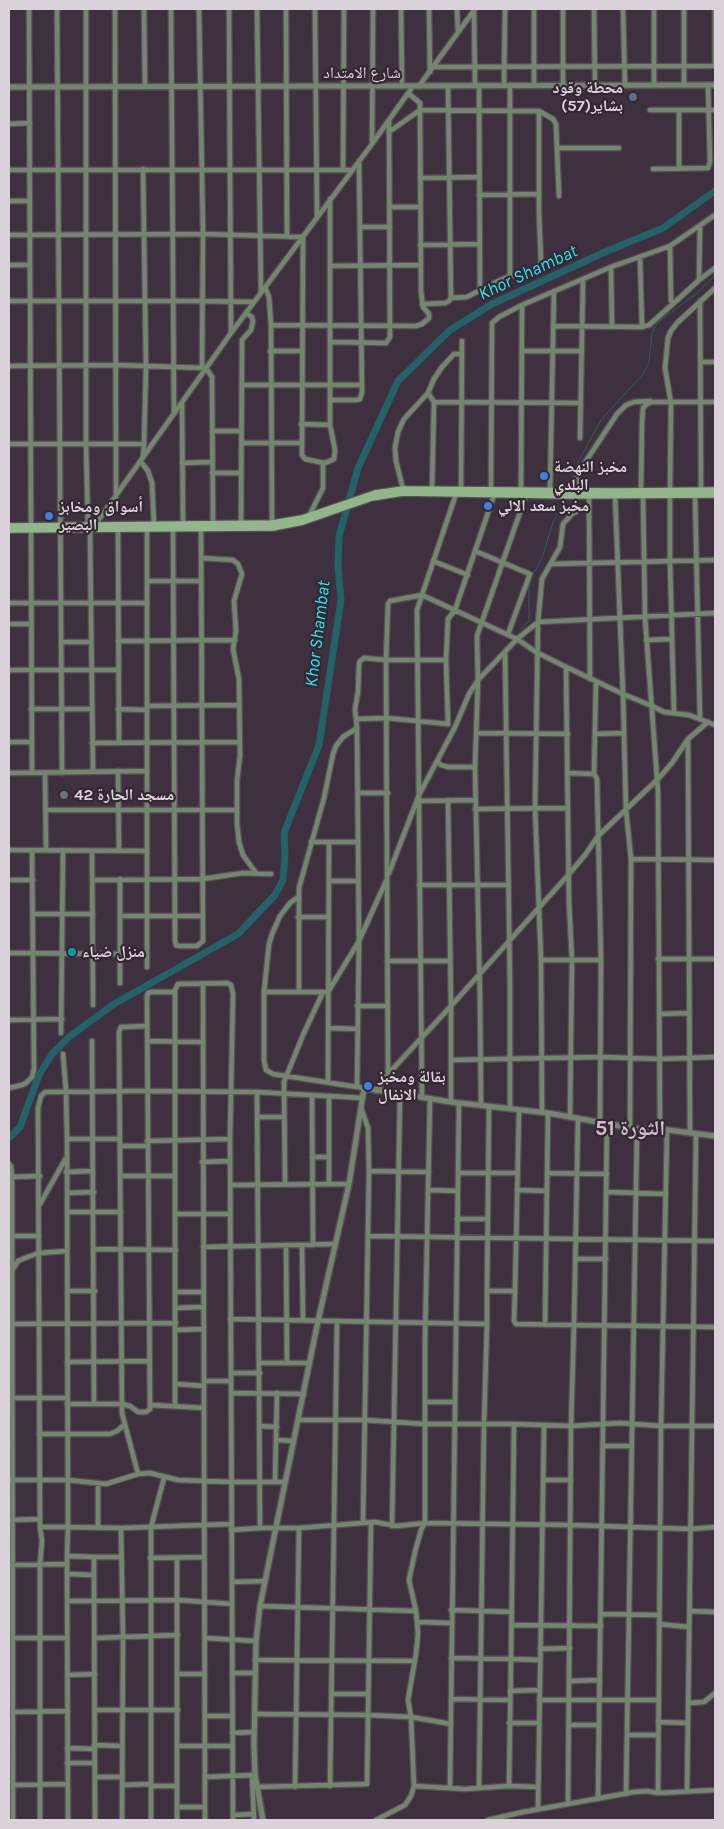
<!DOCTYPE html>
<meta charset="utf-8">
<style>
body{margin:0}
#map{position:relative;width:724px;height:1829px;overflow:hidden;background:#3f303f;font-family:Karla,sans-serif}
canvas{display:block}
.frame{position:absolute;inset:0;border:10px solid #dad1da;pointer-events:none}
</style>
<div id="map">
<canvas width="724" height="1829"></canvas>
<div class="frame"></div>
</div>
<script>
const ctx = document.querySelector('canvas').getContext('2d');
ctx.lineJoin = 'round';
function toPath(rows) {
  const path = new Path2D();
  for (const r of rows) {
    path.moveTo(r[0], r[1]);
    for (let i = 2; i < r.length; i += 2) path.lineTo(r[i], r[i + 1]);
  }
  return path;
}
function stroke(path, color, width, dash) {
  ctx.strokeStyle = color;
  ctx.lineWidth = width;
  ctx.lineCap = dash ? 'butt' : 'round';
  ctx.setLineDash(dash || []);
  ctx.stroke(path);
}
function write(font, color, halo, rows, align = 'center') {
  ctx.font = font + ' Karla,"Noto Naskh Arabic",sans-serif';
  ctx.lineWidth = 4.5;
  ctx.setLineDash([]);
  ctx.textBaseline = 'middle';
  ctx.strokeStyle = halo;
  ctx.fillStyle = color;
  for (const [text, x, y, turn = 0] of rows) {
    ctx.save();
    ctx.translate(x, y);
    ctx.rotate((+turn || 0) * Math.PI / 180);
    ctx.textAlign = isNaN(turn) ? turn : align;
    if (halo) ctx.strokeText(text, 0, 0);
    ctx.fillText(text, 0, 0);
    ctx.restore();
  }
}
stroke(toPath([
 [569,489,575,468,601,420,643,374,649,362,652,334,656,325,662,319,696,294,715,275],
 [521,629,529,621,529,590,531,578,542,558,553,522,567,497]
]), '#226268', 1);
stroke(toPath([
 [9,1138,20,1127,39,1075,52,1054,69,1037,114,1004,238,934,275,895,283,880,285,855,284,833,319,745,341,600,338,566,339,536,358,468,398,381,450,330,492,304,605,252,663,228,715,191]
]), '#226268', 7);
const minor = toPath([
 [29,9,31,525],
 [57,9,62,773],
 [86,9,86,444,88,525],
 [115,9,116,497],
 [144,9,145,87],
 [171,9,174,412],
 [199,9,203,234,202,368],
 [229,9,231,332],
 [257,9,261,292],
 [286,9,287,236],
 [315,9,317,216],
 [401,9,402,86],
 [429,9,430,72],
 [457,9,458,32],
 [534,9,534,85],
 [594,9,595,85],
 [623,9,625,85],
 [654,9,654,85],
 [684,9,684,85],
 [715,9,715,64],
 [474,12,475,85],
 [433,67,715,66],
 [479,85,480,289],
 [504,85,505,9],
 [510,85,510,276],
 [563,85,563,9],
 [419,86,475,9],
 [650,110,715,110],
 [679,110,679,168],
 [9,124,30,123],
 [389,132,420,110,539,111,553,119,556,124,559,196],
 [372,144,373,9],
 [557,148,619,148],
 [143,169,146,366,144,444],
 [653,169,708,168,710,162,708,85],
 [9,170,352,170],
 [343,170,344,9],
 [420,178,479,177],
 [479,195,539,194],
 [9,201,30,201],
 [390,207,420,207],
 [360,227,390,227],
 [9,235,203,234,303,237,302,455,305,459,324,463],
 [420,245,480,244],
 [670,246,671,301,674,303,699,280,700,226],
 [640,257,642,327],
 [9,265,30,265],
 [330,266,420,265],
 [611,267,612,327],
 [699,280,715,268],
 [265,287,269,297,271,325,272,523],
 [451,298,467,297,498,281,510,276,527,273,538,267,541,262,539,212,539,111],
 [9,301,202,301,253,302],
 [700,301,701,490],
 [422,304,445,303,449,301,451,298,448,86],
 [271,325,416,326,422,324,429,318,429,314,423,307,421,291,420,103,408,93],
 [553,326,642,327,649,325,674,303],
 [330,342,386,343,390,337,389,121],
 [270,351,301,351],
 [522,351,582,351],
 [701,362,715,362],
 [9,366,116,365,206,368,212,377,213,524],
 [242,385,362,385],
 [428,393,434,402,432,489],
 [331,400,357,400,360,399,362,392,359,161],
 [434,402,581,403],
 [182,404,183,524],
 [301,424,330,425],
 [212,431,241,431],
 [580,438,583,279],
 [242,443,302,443],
 [9,444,144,444,143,457],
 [141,462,148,471,152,483,154,525],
 [182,463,212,462],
 [212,473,241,473],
 [403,489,396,461,395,448,398,432,404,419,428,393,434,379,442,367,454,354,462,354],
 [461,489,462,341],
 [491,489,492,323,499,317,522,305,611,267,670,246,715,215],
 [521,490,522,305],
 [550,490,554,291],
 [577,490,577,478,582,467,617,414,626,405,634,402,650,401],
 [641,490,642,422,643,408,647,404,652,402,715,402],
 [670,490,671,403,665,368,668,338,671,331,677,323,715,288],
 [589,495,590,679],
 [615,495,623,694,626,810,631,859,630,1128],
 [643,495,645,618,658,791,660,1129],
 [670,495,670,562,674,713],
 [695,495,700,718],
 [309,516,323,488,323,464,334,459,335,450,330,425,330,199],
 [241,524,242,343,242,340,251,330,253,321,252,317,246,313],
 [95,525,231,333,372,144,413,86],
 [147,529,147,967],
 [173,529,175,941,176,945,179,946,197,946,203,941,201,529],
 [31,530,32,773],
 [90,530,93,772],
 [118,530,119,742],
 [475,551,530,574,508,634],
 [201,558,233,560,238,564,242,574,234,601,236,631,233,649,239,679,240,756,237,781,237,824,239,842,243,855,256,873],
 [433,561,468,575],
 [551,564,715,560],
 [147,581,200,581],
 [9,603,147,603],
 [9,624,31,624],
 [646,640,672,639],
 [118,641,235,640],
 [61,642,90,642],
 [505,652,510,987,510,1109],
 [566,667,569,902,572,960,570,1117],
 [9,670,118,670],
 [147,706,239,705],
 [31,709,91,709],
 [118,709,147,710],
 [357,719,387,718,448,724,446,660,448,619,455,610,494,495],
 [477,733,568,734],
 [595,734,624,733],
 [688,739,690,1133],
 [9,742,31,742],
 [92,743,240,742],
 [438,762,441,765,448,767,475,767],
 [118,771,119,851],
 [9,773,147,771],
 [45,773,46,850],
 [568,773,594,774,597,779,601,960,600,1121],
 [594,774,596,682],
 [358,793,388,793],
 [419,801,475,800],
 [475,809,567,808],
 [46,810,237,810],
 [311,842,358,842],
 [9,850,147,851],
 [92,851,93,1005],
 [631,859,715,860],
 [389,873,419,795,455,727,469,694,478,680,517,639,538,622,542,579,560,547,563,524,572,514,589,505],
 [9,880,33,880],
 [92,880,202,879,243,873,271,874],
 [329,881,358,881],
 [419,885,508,885],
 [298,897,290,903,280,916,272,934,269,944,264,992,264,1060,266,1070,273,1074,364,1088],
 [33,914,93,914],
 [120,916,203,916],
 [298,917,328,917],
 [9,953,120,954],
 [658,959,715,959],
 [541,960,601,960],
 [387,961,450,961],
 [120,983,120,879],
 [203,984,205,1820],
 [264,992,328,992,359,941,386,881],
 [299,992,299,888,324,798,333,754,336,746,343,737,357,728],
 [357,1006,388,1006],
 [659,1014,689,1013],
 [9,1020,62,1019],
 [328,1028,357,1029],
 [61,1033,63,850],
 [92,1041,94,1404],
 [147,1041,202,1042],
 [63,1054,66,1091,67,1139,68,1527,121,1528,231,1524],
 [452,1060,601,1057,659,1059,715,1057],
 [388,1074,386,660,388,604,390,601,422,595,517,639,536,652,562,665,623,694,652,706,664,712,689,715,715,725],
 [328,1082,329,843],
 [357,1087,359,941,357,728,355,709,358,692,359,664,360,661,364,658,386,660,446,660],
 [9,1088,22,1085,26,1083,32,1077,34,1069,32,850],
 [377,1091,388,1074,451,1006,448,800],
 [312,1095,313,1245],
 [422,1098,417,610,456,494],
 [451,1102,451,1006,569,874,585,855,598,836,658,779,672,763,688,739,708,722],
 [481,1105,480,998,475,767,478,680,477,636,526,495],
 [361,1108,368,1128,369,1171,363,1522],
 [542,1113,541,960,535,808,538,622,715,613],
 [257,1117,284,1117],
 [578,1118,574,1325,715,1327],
 [67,1139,120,1139],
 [147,1141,230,1139],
 [120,1146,147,1146],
 [312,1157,329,1157],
 [202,1162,230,1161],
 [9,1164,11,1166,12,1177,13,1820],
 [369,1171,429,1172],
 [66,1172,93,1171],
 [458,1173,518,1173],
 [547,1173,607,1174],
 [120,1176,175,1176],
 [12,1177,40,1176],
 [329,1183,329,1096],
 [285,1184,284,1082,303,1035,323,992],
 [230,1185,349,1184],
 [428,1190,458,1191],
 [517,1190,547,1191],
 [607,1192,666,1194],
 [67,1193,94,1192],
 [40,1204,66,1158],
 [67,1212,121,1212],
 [175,1214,230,1214],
 [457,1219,488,1219],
 [12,1236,39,1236],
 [369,1236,715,1241],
 [286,1245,287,1363,310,1363],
 [302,1245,303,1320],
 [203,1247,335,1244],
 [94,1249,176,1250],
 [576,1259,606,1259],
 [9,1275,18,1261,25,1258,39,1253,67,1251],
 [67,1291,95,1291],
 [487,1291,489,1106],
 [515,1291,519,1111],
 [176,1292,203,1292],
 [176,1308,203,1307],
 [230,1319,487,1324],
 [11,1324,176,1323],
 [545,1325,548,1113],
 [176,1330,203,1329],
 [67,1362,149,1361],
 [260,1363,287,1363],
 [231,1373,260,1373],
 [204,1381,231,1381],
 [176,1384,204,1386],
 [231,1393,304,1394],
 [12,1398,67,1398],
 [425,1402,455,1402],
 [67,1404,122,1404,130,1406,138,1412,146,1412,150,1409,147,997,148,993,151,992,175,992],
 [151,1405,204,1408],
 [175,1406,175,990,178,984,227,983,231,985,233,994,230,1139,233,1820],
 [298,1420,365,1420,425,1424,514,1424,571,1426,574,1325,516,1324,514,1321,515,1291,487,1291,487,1324,484,1424,483,1492,479,1787],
 [259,1426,277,1427],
 [39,1434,110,1434,117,1431,124,1425],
 [277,1440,294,1441],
 [603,1446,632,1446],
 [138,1474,122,1413,119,1032,121,1027,123,1027,147,1026],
 [9,1480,68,1480,106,1484,138,1474,150,1473,178,1480,232,1482,285,1482],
 [543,1480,571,1480],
 [275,1481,277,1393],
 [98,1484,98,1527],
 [12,1520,39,1519],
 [392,1526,400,1095],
 [40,1527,38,1108,41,1096,45,1092,49,1092,136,1091,257,1092,363,1098],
 [121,1528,123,1637,122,1820],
 [260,1528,299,1528,375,1522,397,1526,425,1523,571,1525,691,1529,715,1527],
 [231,1530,260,1528,257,1092],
 [67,1556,68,1820],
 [94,1557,121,1557],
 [150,1558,204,1557],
 [177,1558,177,1820],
 [12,1565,67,1564],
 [94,1575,95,1820],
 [232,1582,265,1581],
 [67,1601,178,1600,232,1604],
 [260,1606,416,1611],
 [451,1610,512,1612],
 [690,1611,715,1612],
 [601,1614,659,1615],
 [417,1622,451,1623],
 [659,1624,689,1627],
 [512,1625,601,1626],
 [13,1638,67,1638],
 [95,1638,178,1635],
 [205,1638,256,1641],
 [540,1649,570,1648],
 [451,1658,511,1659,514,1424],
 [255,1660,415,1661],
 [232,1673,255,1673],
 [178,1674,205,1674],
 [67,1675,95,1674],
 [570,1681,600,1680],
 [510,1691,539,1690],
 [332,1694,368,1694],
 [451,1699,510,1700],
 [539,1700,658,1700],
 [689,1703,704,1702,715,1693],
 [96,1710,178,1710],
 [13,1712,68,1711],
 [254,1714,368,1715,411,1717,451,1724],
 [206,1716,232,1716],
 [658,1722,688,1723],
 [509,1723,539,1723],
 [569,1725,599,1725],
 [232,1733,254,1732],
 [627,1735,658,1735],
 [94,1745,121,1746],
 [178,1746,232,1746],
 [67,1748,94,1749],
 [67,1763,95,1763],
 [252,1776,254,1820],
 [95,1777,122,1777],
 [205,1777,255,1775],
 [13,1785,68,1784],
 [122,1785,151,1784],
 [151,1786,177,1786],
 [330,1786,337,1321],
 [414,1786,465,1789,509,1786,538,1787],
 [509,1786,511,1659,540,1660],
 [256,1787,367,1784,371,1522],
 [295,1787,299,1528],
 [450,1787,459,1103],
 [687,1791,696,1133],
 [658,1793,661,1426,667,1130],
 [626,1794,637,1129],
 [598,1799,607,1123],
 [568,1804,571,1426,620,1423,661,1426,715,1426],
 [177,1807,205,1807],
 [538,1809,544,1426],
 [233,1815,254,1814],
 [40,1820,40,1564,42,1541,40,1527,68,1527,67,1556,94,1557,94,1575,67,1574],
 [151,1820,151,1527,164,1478],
 [376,1820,405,1805,411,1796,414,1786,411,1717,408,1700,416,1654,418,1634,416,1611,409,1580,415,1552,421,1530,425,1523,425,1339,430,1098],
 [488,1820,523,1812,634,1792,647,1791,658,1793,715,1790]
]);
const tertiary = toPath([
 [9,87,715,85],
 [263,1820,255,1775,254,1745,256,1641,260,1606,318,1321,349,1184,364,1088,451,1102,548,1113,637,1129,660,1129,715,1136]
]);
const secondary = toPath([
 [9,526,272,523,302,518,375,493,403,489,617,491,715,490],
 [9,530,273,528,303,522,372,498,403,493,569,496,715,495]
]);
stroke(minor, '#5b4d5b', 7);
stroke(tertiary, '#5b4d5b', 8);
stroke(secondary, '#5b4d5b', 8);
stroke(minor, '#71886d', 4.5);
stroke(tertiary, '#71886d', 5);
stroke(secondary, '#91b68a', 5.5);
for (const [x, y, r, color] of [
 [633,97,5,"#5c6f8a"],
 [544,476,5,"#3f7fe0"],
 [488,506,5,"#3f7fe0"],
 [49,516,5,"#3f7fe0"],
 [64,795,5,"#6b7280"],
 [72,952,5,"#0f9aa8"],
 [368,1086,5,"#3f7fe0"]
]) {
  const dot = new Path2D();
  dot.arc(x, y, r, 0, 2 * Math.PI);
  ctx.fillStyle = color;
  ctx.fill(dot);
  stroke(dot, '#352734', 2);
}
write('16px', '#dad1da', '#352734', [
 ["شارع الامتداد",362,73]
]);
write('bold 16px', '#dad1da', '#352734', [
 ["محطة وقود",623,88,"right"],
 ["بشاير(57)",623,106,"right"],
 ["مخبز النهضة",554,467],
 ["البلدي",554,485],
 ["مخبز سعد الالي",498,506],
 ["أسواق ومخابز",59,507],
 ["البصير",59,525],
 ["مسجد الحارة 42",74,795],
 ["منزل ضياء",82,952],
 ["بقالة ومخبز",378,1077],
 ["الانفال",378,1095]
], 'left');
write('italic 18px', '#2be5f3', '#352734', [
 ["Khor Shambat",528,273,-25],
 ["Khor Shambat",318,634,-83]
]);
write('bold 21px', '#cfbdcf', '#352734', [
 ["الثورة 51",630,1129]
]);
</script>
